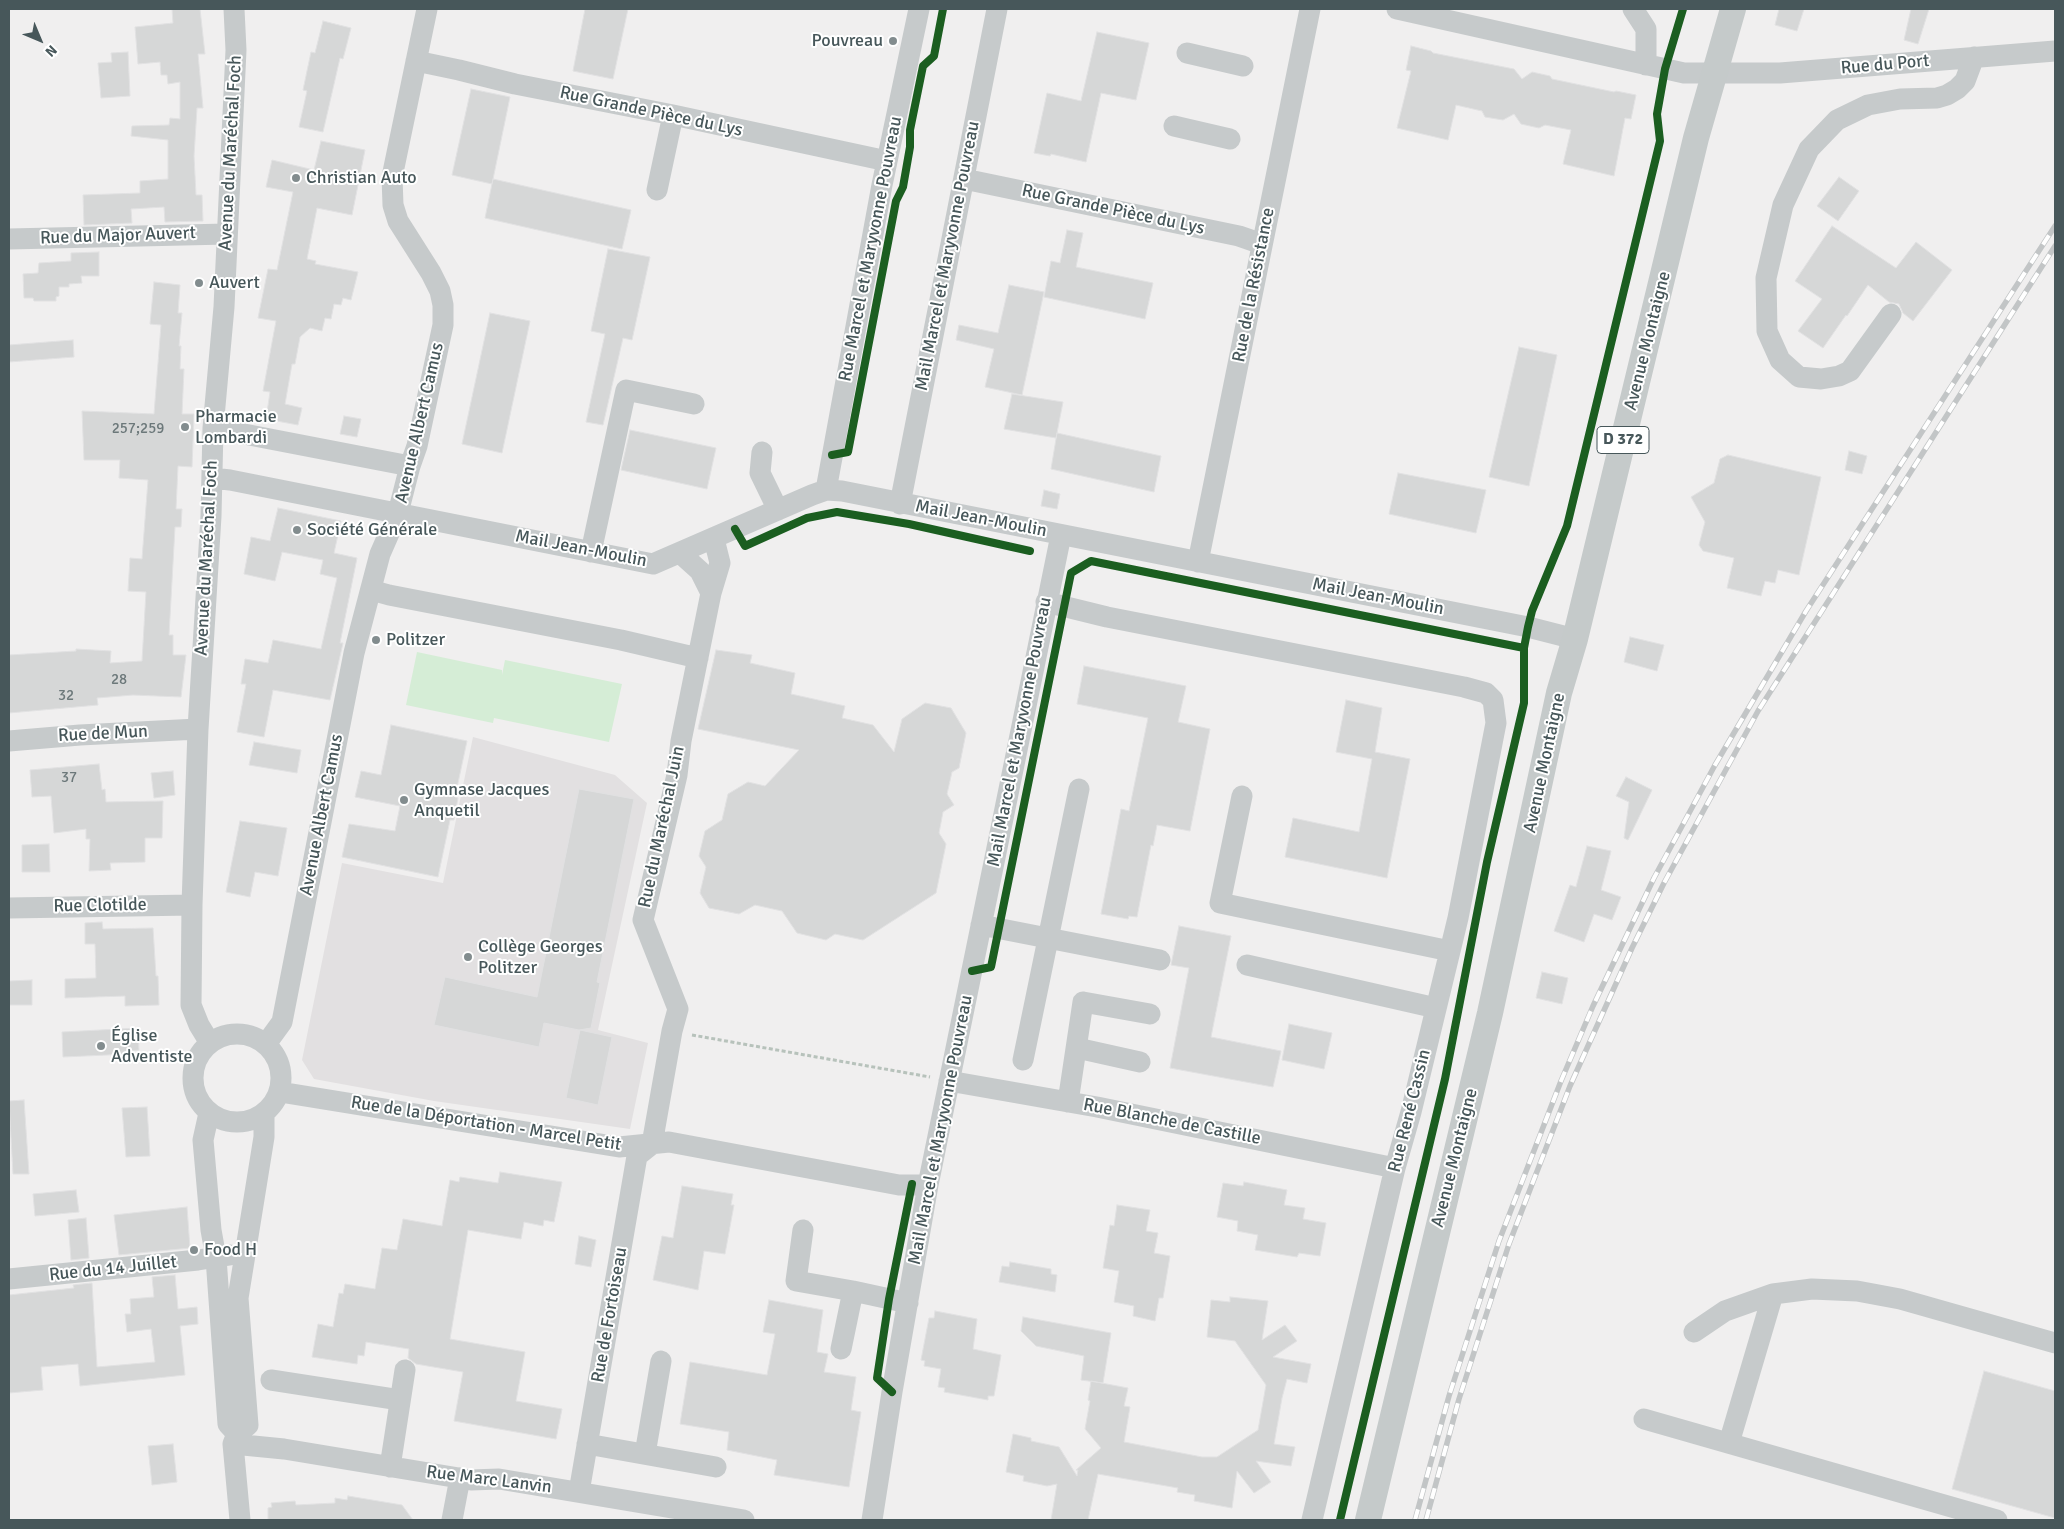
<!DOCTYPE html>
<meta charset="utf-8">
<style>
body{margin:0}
#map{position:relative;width:2064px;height:1529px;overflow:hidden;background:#f0efef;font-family:Signika,sans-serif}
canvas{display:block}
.frame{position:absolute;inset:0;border:10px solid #47575a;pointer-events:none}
.north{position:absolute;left:15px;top:15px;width:50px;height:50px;-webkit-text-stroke:4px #fff;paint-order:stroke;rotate:135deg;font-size:14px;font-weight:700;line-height:20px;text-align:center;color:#47575a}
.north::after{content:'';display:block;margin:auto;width:18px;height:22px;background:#47575a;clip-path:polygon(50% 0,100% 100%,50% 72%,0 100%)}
</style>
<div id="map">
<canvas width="2064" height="1529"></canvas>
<div class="frame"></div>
<div class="north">N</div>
</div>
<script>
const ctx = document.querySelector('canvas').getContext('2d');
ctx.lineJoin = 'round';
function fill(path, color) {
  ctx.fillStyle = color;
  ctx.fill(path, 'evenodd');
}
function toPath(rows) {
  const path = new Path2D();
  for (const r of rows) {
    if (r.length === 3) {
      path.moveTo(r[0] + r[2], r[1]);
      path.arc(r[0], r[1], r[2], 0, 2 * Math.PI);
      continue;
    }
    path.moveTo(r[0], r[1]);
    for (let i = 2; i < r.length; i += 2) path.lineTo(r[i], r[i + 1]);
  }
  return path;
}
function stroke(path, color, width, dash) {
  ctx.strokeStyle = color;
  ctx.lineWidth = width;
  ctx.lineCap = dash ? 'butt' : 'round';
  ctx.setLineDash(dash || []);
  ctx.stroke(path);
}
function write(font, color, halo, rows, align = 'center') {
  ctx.font = font + ' Signika,sans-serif';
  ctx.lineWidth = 4;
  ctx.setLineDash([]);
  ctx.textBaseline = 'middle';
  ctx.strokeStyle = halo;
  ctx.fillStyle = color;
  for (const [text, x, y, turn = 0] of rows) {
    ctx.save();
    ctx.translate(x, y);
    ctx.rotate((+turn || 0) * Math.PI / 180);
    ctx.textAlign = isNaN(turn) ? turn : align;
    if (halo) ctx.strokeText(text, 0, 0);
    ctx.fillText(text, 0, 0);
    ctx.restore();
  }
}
fill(toPath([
 [473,737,615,775,647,803,598,1030,648,1043,630,1129,434,1101,314,1079,302,1060,342,863,443,883]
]), '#e2e0e1');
fill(toPath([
 [417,652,502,670,502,675,505,660,622,684,609,742,494,718,493,723,406,705]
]), '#d5edd6');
const building = toPath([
 [172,9,200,9,205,54,198,54,203,108,197,108,194,156,196,195,202,195,203,221,165,222,164,207,131,209,132,223,84,225,83,195,140,193,140,181,168,179,168,140,131,136,132,126,169,125,170,118,180,119,180,82,168,84,167,75,161,75,160,62,138,64,135,27,173,23,172,9],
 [585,9,628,9,613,79,573,71,585,9],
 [1779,9,1804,9,1797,31,1775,25,1779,9],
 [1911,9,1929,9,1918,44,1904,40,1911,9],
 [323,21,351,28,343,59,340,58,323,132,299,127,307,91,303,90,311,52,315,53,323,21],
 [1097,32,1149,43,1136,100,1101,93,1086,162,1051,154,1050,156,1034,153,1047,93,1081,101,1097,32],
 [1411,46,1431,51,1433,53,1514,69,1522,79,1532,72,1550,76,1552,79,1614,92,1616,91,1636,95,1631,119,1625,118,1614,176,1563,164,1571,130,1545,125,1539,128,1521,124,1514,114,1503,120,1485,117,1482,111,1456,105,1448,140,1397,128,1411,71,1406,70,1411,46],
 [128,52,130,96,101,98,98,63,112,62,111,53,128,52],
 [471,89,510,97,492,184,452,175,471,89],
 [321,141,365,150,352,215,317,208,307,259,316,261,315,264,358,272,351,300,343,298,341,305,334,304,331,319,325,318,322,331,310,328,300,337,295,364,292,364,285,404,302,408,298,425,266,419,270,392,263,391,276,321,258,318,268,269,277,270,293,192,266,187,272,160,314,170,321,141],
 [1839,177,1859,191,1838,221,1817,206,1839,177],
 [493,179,631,210,622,249,485,218,493,179],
 [1832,226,1896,268,1916,242,1952,270,1913,321,1903,313,1899,304,1889,302,1868,285,1847,316,1846,315,1823,348,1798,331,1822,299,1795,281,1832,226],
 [1067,230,1083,233,1076,267,1153,283,1145,319,1044,297,1051,261,1060,263,1067,230],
 [608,249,650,257,632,340,623,338,603,425,586,422,605,334,591,331,608,249],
 [99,252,99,276,81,276,82,283,69,284,69,287,59,287,59,296,56,297,56,301,34,301,33,298,24,298,23,274,38,273,39,263,71,261,71,253,99,252],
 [154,282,180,285,178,313,182,313,179,346,181,346,180,369,184,369,182,414,194,414,192,467,178,466,176,509,182,509,181,527,175,527,169,635,173,635,173,655,186,655,181,697,133,695,97,698,98,705,9,713,9,655,76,651,76,649,111,651,110,663,142,661,146,592,128,591,130,558,142,559,148,480,119,478,120,460,84,460,82,411,154,414,161,325,150,324,154,282],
 [1009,285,1044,292,1022,395,985,387,994,349,956,340,959,325,998,333,1009,285],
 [490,313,530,321,502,453,462,444,490,313],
 [73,340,74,357,9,362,9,345,73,340],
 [1519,347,1557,355,1529,486,1489,477,1519,347],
 [1012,394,1063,402,1056,438,1004,429,1012,394],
 [344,416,361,419,357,437,340,434,344,416],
 [630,430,716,448,707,489,621,470,630,430],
 [1057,433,1161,456,1154,492,1051,469,1057,433],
 [1849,451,1867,456,1862,474,1845,470,1849,451],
 [1728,455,1821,477,1799,575,1778,570,1775,583,1765,581,1761,596,1727,588,1734,558,1703,551,1699,545,1705,522,1691,497,1714,483,1720,459,1728,455],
 [1398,473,1486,490,1476,533,1389,514,1398,473],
 [1044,490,1060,494,1057,509,1041,506,1044,490],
 [278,508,341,521,334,553,357,558,340,643,343,643,330,700,273,690,264,737,237,732,246,684,241,684,245,659,268,663,273,640,321,649,337,578,320,574,323,560,282,552,275,581,244,574,251,537,270,541,278,508],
 [1630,637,1664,645,1657,671,1624,662,1630,637],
 [716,650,752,655,750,663,795,673,791,694,845,706,842,718,873,725,894,752,902,719,925,703,951,708,966,733,959,768,952,772,947,794,954,805,943,812,939,833,946,844,936,893,863,940,835,934,826,940,797,933,782,911,755,905,739,914,709,908,700,893,706,867,699,856,705,831,722,820,728,794,748,782,765,786,799,750,698,729,716,650],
 [1084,666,1186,686,1178,722,1210,729,1190,831,1157,825,1153,846,1151,845,1137,917,1129,916,1128,919,1101,914,1121,809,1129,811,1148,718,1077,704,1084,666],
 [1346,700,1382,708,1375,752,1410,759,1387,878,1285,857,1293,818,1359,832,1372,759,1336,752,1346,700],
 [391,725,467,741,455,797,458,798,454,820,450,820,438,877,342,857,349,824,395,831,400,806,355,797,361,771,381,775,391,725],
 [254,742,301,750,297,773,249,765,254,742],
 [99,764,102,790,105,789,106,802,163,801,162,838,145,838,145,862,110,863,111,870,89,871,90,839,86,839,86,829,54,833,51,796,32,797,30,770,99,764],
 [173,771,175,795,154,798,151,773,173,771],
 [1626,777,1652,790,1628,840,1624,838,1629,802,1616,796,1626,777],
 [579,789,634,799,597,982,600,983,591,1028,579,1030,544,1023,539,1047,434,1025,445,977,537,997,579,789],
 [240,821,287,828,278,876,255,872,250,897,226,892,240,821],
 [49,844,50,872,22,872,22,845,49,844],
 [1587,846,1611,851,1601,890,1621,897,1612,920,1594,914,1584,942,1554,931,1570,885,1576,887,1587,846],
 [102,922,103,929,153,928,156,976,158,976,159,1005,125,1006,125,996,65,998,65,979,96,978,95,944,85,944,85,923,102,922],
 [1179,926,1231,936,1211,1037,1281,1051,1273,1087,1170,1068,1189,968,1171,965,1179,926],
 [1542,972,1568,978,1562,1004,1536,998,1542,972],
 [32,980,32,1005,9,1005,9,981,32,980],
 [1289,1024,1332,1033,1324,1069,1282,1060,1289,1024],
 [138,1028,139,1050,129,1051,129,1054,63,1057,62,1032,138,1028],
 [580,1030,612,1037,598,1105,566,1098,580,1030],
 [24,1100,29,1174,13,1174,9,1101,24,1100],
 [147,1107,150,1156,126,1157,122,1108,147,1107],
 [500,1172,562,1182,554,1222,544,1220,543,1226,524,1222,521,1239,468,1230,450,1339,525,1352,516,1401,562,1409,556,1439,454,1421,463,1372,416,1364,408,1358,409,1349,366,1342,364,1356,358,1355,357,1364,312,1357,318,1324,333,1327,339,1293,343,1294,345,1284,375,1289,382,1248,397,1250,403,1219,442,1226,450,1180,459,1182,460,1177,498,1183,500,1172],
 [1244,1182,1287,1190,1284,1205,1305,1208,1303,1219,1326,1223,1320,1256,1299,1253,1297,1257,1255,1250,1258,1235,1237,1231,1238,1221,1217,1217,1223,1183,1243,1186,1244,1182],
 [682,1186,733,1194,731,1205,734,1205,725,1254,704,1251,698,1290,653,1280,662,1236,673,1238,682,1186],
 [76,1190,79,1212,35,1216,33,1194,76,1190],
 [1117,1205,1150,1210,1146,1231,1158,1233,1154,1253,1170,1256,1163,1298,1159,1298,1155,1321,1133,1316,1134,1306,1114,1302,1119,1271,1103,1268,1110,1225,1114,1226,1117,1205],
 [187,1207,190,1248,119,1255,114,1215,187,1207],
 [86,1218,89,1258,71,1260,68,1220,86,1218],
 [579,1236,596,1240,591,1267,575,1264,579,1236],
 [1010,1262,1051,1269,1051,1274,1057,1275,1055,1292,999,1282,1002,1266,1009,1267,1010,1262],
 [175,1275,178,1309,197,1307,198,1324,180,1326,185,1375,80,1386,78,1364,41,1367,43,1390,9,1393,9,1295,74,1288,73,1285,92,1283,97,1367,155,1362,151,1329,127,1332,125,1314,131,1314,130,1299,154,1297,152,1277,175,1275],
 [1230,1297,1268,1301,1262,1340,1285,1325,1297,1341,1273,1357,1311,1364,1307,1383,1287,1379,1282,1398,1274,1444,1295,1447,1291,1466,1256,1461,1271,1482,1254,1493,1237,1471,1232,1508,1194,1501,1195,1495,1177,1492,1178,1488,1098,1474,1088,1520,1051,1520,1057,1484,1047,1486,1023,1481,1024,1476,1006,1472,1013,1434,1031,1438,1031,1441,1059,1447,1077,1476,1078,1470,1076,1470,1101,1448,1085,1429,1090,1401,1088,1400,1091,1381,1128,1388,1124,1406,1130,1407,1124,1442,1202,1457,1217,1457,1258,1430,1266,1385,1235,1341,1207,1337,1211,1300,1230,1302,1230,1297],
 [769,1300,823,1310,817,1352,828,1354,824,1372,856,1377,851,1410,861,1412,849,1487,774,1475,777,1460,727,1450,729,1432,680,1424,690,1362,767,1375,775,1334,763,1332,769,1300],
 [935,1311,977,1319,973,1349,1001,1355,994,1396,988,1396,988,1400,944,1392,945,1388,938,1387,941,1369,924,1366,925,1361,921,1360,929,1318,934,1318,935,1311],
 [1023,1317,1111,1333,1103,1383,1081,1380,1084,1356,1036,1346,1021,1331,1023,1317],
 [1984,1371,2055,1391,2055,1518,1952,1489,1984,1371],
 [173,1444,177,1482,152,1485,148,1446,173,1444],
 [348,1496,402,1505,413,1520,268,1520,268,1508,272,1507,271,1503,295,1501,296,1505,335,1503,335,1498,347,1500,348,1496]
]);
fill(building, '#d6d7d7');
stroke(building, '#e1e1e2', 1);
stroke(toPath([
 [692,1035,930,1077]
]), '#b7c2bb', 3, [4, 2.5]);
stroke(toPath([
 [1397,9,1684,73,1780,73,2055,51],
 [1633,9,1646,29,1646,65],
 [1187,53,1243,66],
 [416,61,459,70,515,84,673,115,887,161],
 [1174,126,1230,139],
 [964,179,1239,236,1262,244],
 [657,190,673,115],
 [9,239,227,234],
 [1891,314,1850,371,1839,376,1821,379,1799,377,1780,360,1767,331,1766,278,1783,205,1809,149,1837,120,1868,105,1900,99,1937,98,1947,95,1957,89,1965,81,1974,57],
 [213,428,410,466],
 [762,452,760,473,778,510],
 [212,478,230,480,653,564,812,495,826,490,842,491,1528,627,1575,639],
 [826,490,882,185,919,9],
 [900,504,997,9],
 [591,552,626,390,694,404],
 [680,553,700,571,711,593],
 [1198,562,1310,9],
 [371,590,389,595,621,640,698,658],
 [1046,602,1107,617,1464,687,1486,693,1493,700,1496,723,1458,918,1411,1112,1395,1168,1312,1520],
 [9,741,80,735,198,729],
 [1242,796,1220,903,1450,951],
 [9,908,192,905],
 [981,925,1160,960],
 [1247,965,1436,1008],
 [237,1078,44],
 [210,1043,199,1025,191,1005,192,905,198,729,211,516,213,428,224,307,236,50,234,9],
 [266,1044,282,1022,354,653,380,554,398,513,410,466,417,446,443,325,443,305,440,291,431,273,398,221,393,205,392,177,427,9],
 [1077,1048,1140,1062],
 [1023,1060,1079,789],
 [949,1081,1097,1107,1395,1168],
 [280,1092,619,1147,669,1142,899,1185,928,1185],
 [1068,1102,1083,1002,1150,1014],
 [209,1113,203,1140,211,1230,216,1258,228,1424,237,1434],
 [803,1230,796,1281,853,1291,908,1303],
 [9,1279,198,1260,230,1255],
 [1694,1332,1725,1311,1773,1294,1812,1289,1857,1291,1900,1299,2055,1343],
 [841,1349,853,1291],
 [271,1380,400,1400],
 [1644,1419,1997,1520],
 [237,1434,248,1425,238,1298,264,1137,264,1113],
 [237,1434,233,1444,240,1520],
 [1729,1443,1773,1294],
 [233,1444,284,1449,471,1480,499,1479,744,1520],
 [587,1444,716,1467],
 [645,1454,661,1361],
 [390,1467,405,1370],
 [579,1492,637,1156,652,1144,672,1031,678,1009,643,920,677,775,681,741,711,593,720,563,714,539],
 [452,1520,460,1478],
 [872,1520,892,1392,928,1185,1061,535]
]), '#c6cacb', 21);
stroke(toPath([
 [1368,1520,1490,1013,1559,693,1575,639,1696,138,1733,9]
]), '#c5caca', 26);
const rail = toPath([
 [1415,1520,1449,1396,1499,1241,1561,1081,1593,1006,1654,878,1715,765,1806,611,2055,226],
 [1426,1520,1459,1399,1509,1244,1570,1086,1632,948,1664,883,1758,711,2055,246]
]);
stroke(rail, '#c2c5c6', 5.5);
stroke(rail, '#fff', 4, [11]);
stroke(toPath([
 [832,455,848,452,896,201,903,187,910,147,910,130,923,66,934,56,943,9],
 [735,529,745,546,807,518,837,512,909,524,1030,551],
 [972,971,991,967,1071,573,1091,561,1524,648],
 [892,1392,877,1378,889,1299,912,1184],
 [1340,1520,1445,1079,1487,862,1524,703,1524,648,1528,627,1532,611,1567,526,1660,141,1657,114,1665,69,1683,9]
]), '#1b5e20', 8);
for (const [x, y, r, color] of [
 [893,41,5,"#828c8e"],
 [296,178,5,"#828c8e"],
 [199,283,5,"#828c8e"],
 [185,427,5,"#828c8e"],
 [297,530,5,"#828c8e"],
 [376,640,5,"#828c8e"],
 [404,800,5,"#828c8e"],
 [468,957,5,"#828c8e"],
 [101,1046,5,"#828c8e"],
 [194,1250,5,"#828c8e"]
]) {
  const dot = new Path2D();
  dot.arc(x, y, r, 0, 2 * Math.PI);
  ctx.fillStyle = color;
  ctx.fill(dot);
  stroke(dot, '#fff', 2);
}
write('15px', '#6c787a', null, [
 ["257;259",138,429],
 ["28",119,680],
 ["32",66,696],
 ["37",69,778]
]);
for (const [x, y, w] of [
 [1623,440,52]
]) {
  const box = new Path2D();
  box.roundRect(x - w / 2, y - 13.5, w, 27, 4);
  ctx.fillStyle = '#fff';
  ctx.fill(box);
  stroke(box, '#47575a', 1);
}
write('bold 16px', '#47575a', null, [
 ["D 372",1623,440]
]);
write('18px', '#47575a', '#fff', [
 ["Pouvreau",883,41,"right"],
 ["Christian Auto",306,178],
 ["Auvert",209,283],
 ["Pharmacie",195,417],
 ["Lombardi",195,438],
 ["Société Générale",307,530],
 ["Politzer",386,640],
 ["Gymnase Jacques",414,790],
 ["Anquetil",414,811],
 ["Collège Georges",478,947],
 ["Politzer",478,968],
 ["Église",111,1036],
 ["Adventiste",111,1057],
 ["Food H",204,1250]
], 'left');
write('18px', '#47575a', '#fff', [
 ["Rue du Port",1885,65,-5],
 ["Rue Grande Pièce du Lys",651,112,12],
 ["Avenue du Maréchal Foch",231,153,-87],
 ["Rue Grande Pièce du Lys",1113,210,12],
 ["Rue du Major Auvert",118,236,-2],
 ["Rue Marcel et Maryvonne Pouvreau",871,249,-79],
 ["Mail Marcel et Maryvonne Pouvreau",948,256,-79],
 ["Rue de la Résistance",1254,285,-79],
 ["Avenue Montaigne",1648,341,-76],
 ["Avenue Albert Camus",420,423,-77],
 ["Mail Jean-Moulin",981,519,11],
 ["Mail Jean-Moulin",581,549,11],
 ["Avenue du Maréchal Foch",207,558,-87],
 ["Mail Jean-Moulin",1378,597,11],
 ["Mail Marcel et Maryvonne Pouvreau",1020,732,-79],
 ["Rue de Mun",103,734,-3],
 ["Avenue Montaigne",1545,763,-78],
 ["Avenue Albert Camus",322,815,-79],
 ["Rue du Maréchal Juin",662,827,-78],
 ["Rue Clotilde",100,906,-1],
 ["Rue René Cassin",1410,1111,-76],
 ["Rue Blanche de Castille",1172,1122,11],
 ["Rue de la Déportation - Marcel Petit",486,1124,9],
 ["Mail Marcel et Maryvonne Pouvreau",941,1130,-79],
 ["Avenue Montaigne",1455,1158,-76],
 ["Rue du 14 Juillet",113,1269,-6],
 ["Rue de Fortoiseau",610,1315,-80],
 ["Rue Marc Lanvin",489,1480,7]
]);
</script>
